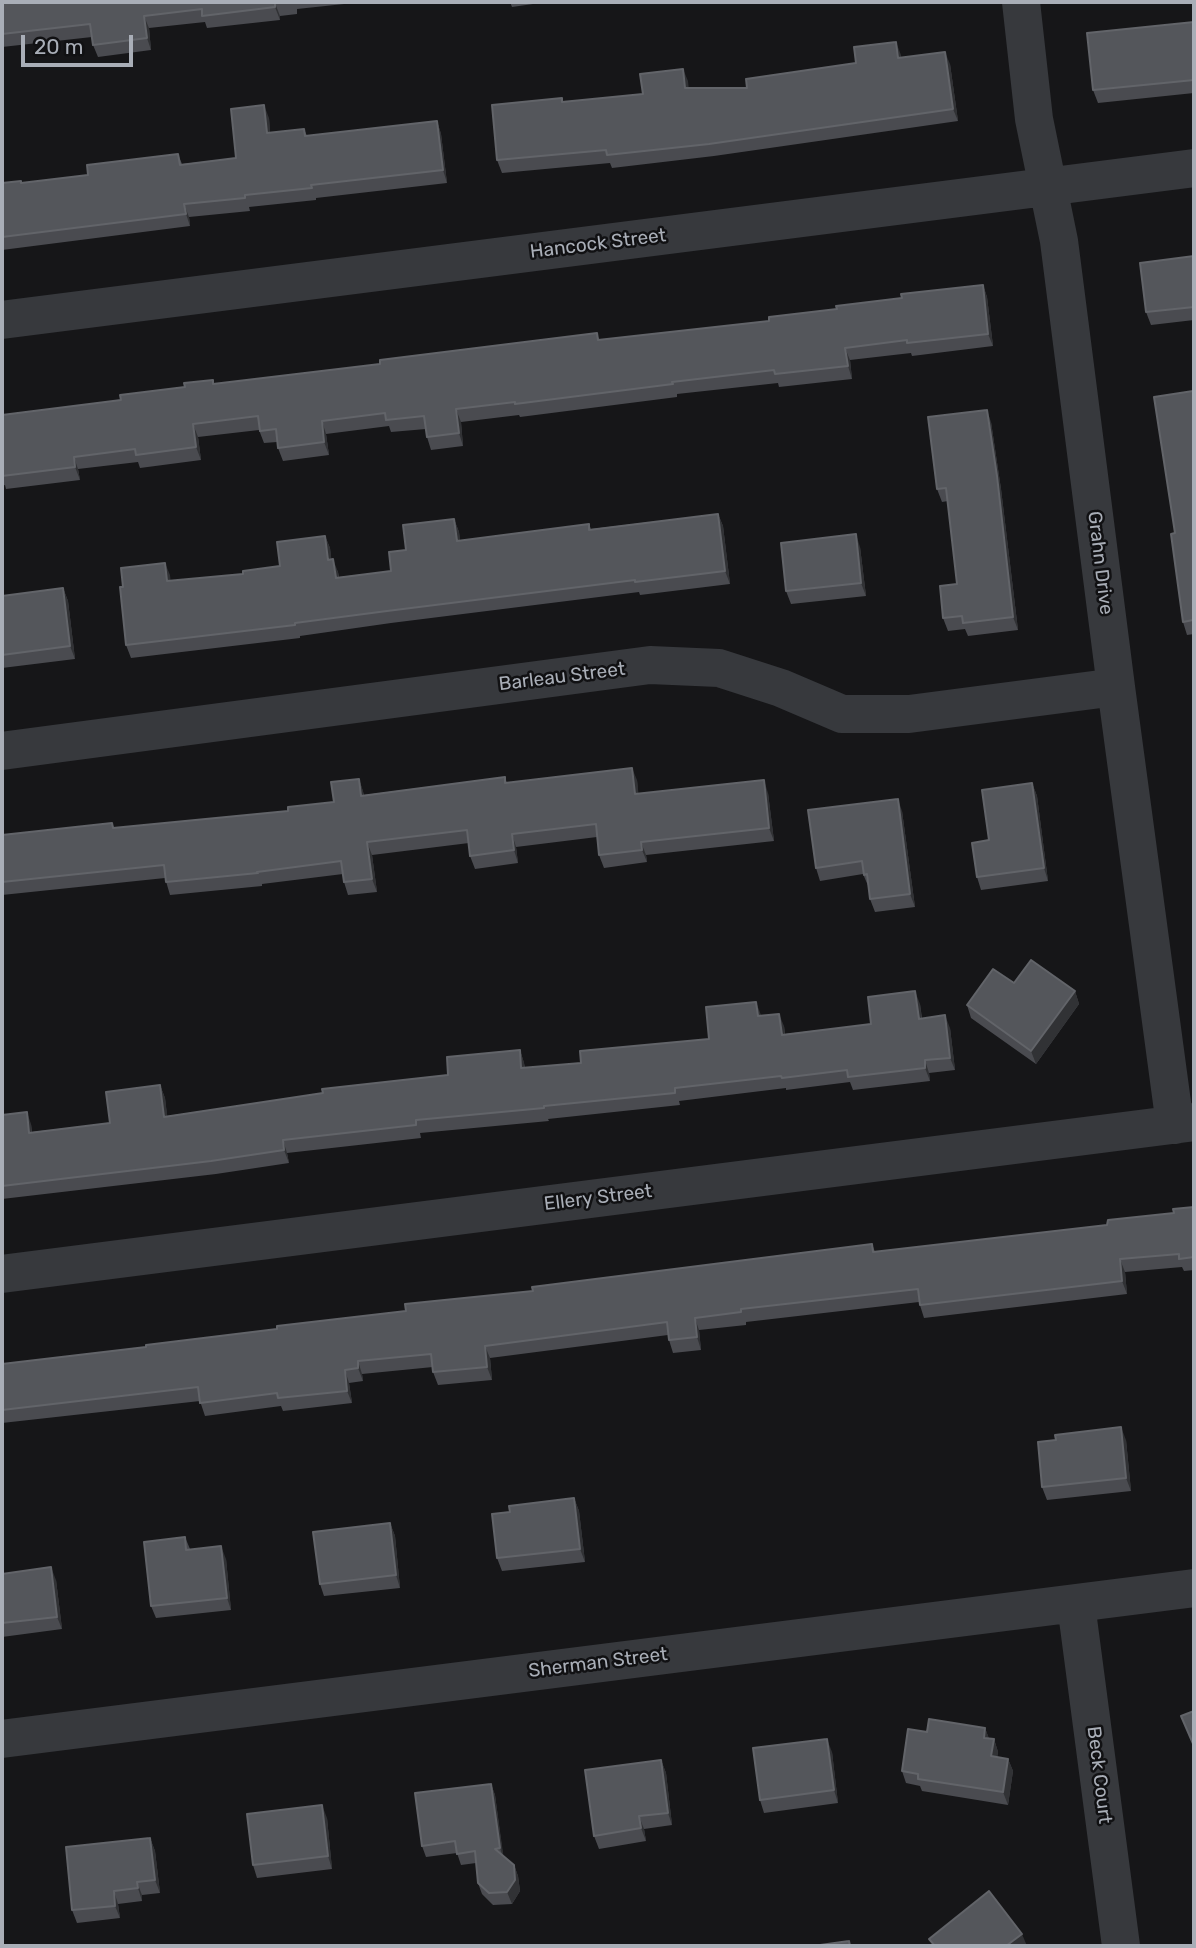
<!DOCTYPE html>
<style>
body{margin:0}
#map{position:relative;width:1196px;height:1948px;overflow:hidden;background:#161618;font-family:Rubik,sans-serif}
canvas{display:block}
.frame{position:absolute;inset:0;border:4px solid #a9aeb7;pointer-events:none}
.scale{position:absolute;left:21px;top:35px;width:112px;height:32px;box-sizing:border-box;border:4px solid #a9aeb7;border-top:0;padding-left:9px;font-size:21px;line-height:24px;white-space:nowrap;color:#a9aeb7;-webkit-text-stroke:5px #111113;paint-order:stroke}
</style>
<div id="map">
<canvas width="1196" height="1948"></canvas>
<div class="frame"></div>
<div class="scale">20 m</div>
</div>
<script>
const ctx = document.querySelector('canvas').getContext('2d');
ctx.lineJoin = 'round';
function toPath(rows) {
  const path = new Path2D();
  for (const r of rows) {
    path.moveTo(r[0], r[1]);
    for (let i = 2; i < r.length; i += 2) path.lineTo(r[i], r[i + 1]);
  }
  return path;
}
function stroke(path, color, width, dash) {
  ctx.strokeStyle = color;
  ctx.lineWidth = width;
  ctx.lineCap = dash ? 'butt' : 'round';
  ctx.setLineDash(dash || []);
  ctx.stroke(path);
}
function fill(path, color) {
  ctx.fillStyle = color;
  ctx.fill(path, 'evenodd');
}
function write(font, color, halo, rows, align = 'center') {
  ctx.font = font + ' Rubik,sans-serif';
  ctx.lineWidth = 5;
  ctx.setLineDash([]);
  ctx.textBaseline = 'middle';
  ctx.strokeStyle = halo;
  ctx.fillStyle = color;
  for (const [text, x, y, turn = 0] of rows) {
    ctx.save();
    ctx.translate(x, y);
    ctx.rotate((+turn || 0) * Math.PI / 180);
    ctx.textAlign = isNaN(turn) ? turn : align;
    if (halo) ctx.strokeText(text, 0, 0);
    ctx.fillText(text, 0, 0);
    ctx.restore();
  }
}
stroke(toPath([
 [1021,2,1034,119,1059,241,1116,687,1175,1125],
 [2,320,1194,168],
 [2,751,650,665,719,668,781,688,842,714,909,714,1116,687],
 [2,1274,1194,1122],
 [1076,1604,1121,1946],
 [2,1739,1194,1588]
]), '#37393d', 38);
fill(toPath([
 [2,2,363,2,297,9,297,14,280,16,280,20,207,28,205,22,149,28,151,50,98,57,93,45,92,37,2,47],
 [510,2,547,2,512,7],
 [1194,22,1194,93,1098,103,1093,90],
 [901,55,901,58,950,64,958,121,714,156,612,168,610,163,502,173,497,160,562,98,563,102,643,94,688,81,688,88,747,88,856,63],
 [269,118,270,133,304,129,307,136,437,121,441,134,447,183,316,198,316,200,249,207,250,211,189,217,190,226,2,250,2,183,22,183,88,175,178,154,182,164,236,158],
 [1194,256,1194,320,1151,325,1146,312],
 [983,285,987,297,993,346,912,356,911,353,850,360,852,379,779,387,778,383,677,394,677,397,520,417,519,415,461,422,463,446,431,450,427,437,426,429,391,432,389,426,326,434,329,455,283,461,278,448,277,442,264,443,259,430,198,437,201,460,140,468,138,462,78,469,80,480,6,489,5,485,2,486,2,415,121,400,185,387,213,380,214,384,380,364,597,333,599,340,769,321],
 [1193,391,1194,394,1194,634,1187,635,1183,622,1175,533],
 [991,422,1001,489,1018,630,968,636,965,629,948,631,943,618,957,584,948,501,942,502,937,489],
 [718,514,723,526,730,584,640,595,639,592,391,623,300,636,300,638,131,658,126,645,123,587,170,575,170,581,243,574,280,566,325,536,330,548,331,559,338,572,339,577,391,571,406,550,454,519,459,532,460,541,589,524,591,529],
 [860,547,866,596,791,604,786,591],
 [63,588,68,601,75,659,2,668,2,596],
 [505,777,507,783,637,780,638,794,768,793,774,841,646,855,647,862,604,868,599,855,597,837,516,847,518,863,475,869,470,856,469,843,372,855,377,892,348,895,344,882,343,874,262,884,262,886,170,895,165,878,2,895,2,835,112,823,114,828,288,811,334,802,359,779,364,795],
 [1032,783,1037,796,1048,881,981,890,977,877,989,840],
 [902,811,915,907,875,912,870,899,869,888,863,874,820,881,816,868],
 [1075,991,1079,1004,1036,1064,971,1018,967,1005],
 [920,1004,922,1018,950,1028,955,1070,929,1073,930,1081,853,1090,850,1082,786,1090,786,1088,679,1101,680,1105,548,1119,549,1121,420,1133,421,1138,287,1153,289,1163,216,1174,2,1199,2,1115,31,1124,32,1132,110,1123,160,1085,165,1098,167,1116,448,1075,520,1050,524,1063,525,1068,581,1063,709,1039,761,1016,784,1026,785,1034,871,1024],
 [1194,1207,1194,1270,1184,1271,1182,1267,1125,1272,1127,1294,924,1318,919,1302,746,1322,746,1325,699,1330,701,1350,673,1353,669,1340,668,1335,490,1358,492,1380,438,1385,433,1372,433,1367,362,1374,363,1381,349,1383,352,1403,283,1411,281,1406,205,1416,200,1401,2,1423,2,1364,146,1347,406,1311,533,1291,872,1244,875,1252,1107,1225,1174,1213],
 [1126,1440,1131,1491,1047,1500,1042,1487],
 [574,1498,579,1511,585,1562,502,1571,497,1558,510,1512],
 [390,1523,395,1536,400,1588,324,1596,320,1584],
 [185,1537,190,1549,226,1559,231,1610,156,1618,151,1606],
 [2,1574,56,1580,62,1629,2,1637],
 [985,1728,989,1739,994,1739,998,1752,997,1757,1008,1759,1013,1771,1008,1805,922,1791,920,1786,906,1783,902,1771,927,1732],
 [832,1752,838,1803,764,1813,760,1800],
 [661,1760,666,1773,672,1825,644,1829,646,1841,599,1849,594,1836],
 [491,1784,495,1795,503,1856,514,1865,518,1876,520,1891,512,1904,493,1905,482,1894,478,1883,476,1863,461,1865,457,1853,426,1857,422,1846],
 [327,1818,332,1869,257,1878,253,1865],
 [150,1838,155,1851,160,1893,142,1895,142,1901,118,1904,120,1918,77,1923,72,1910]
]), '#4a4b50');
fill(toPath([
 [275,3,280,16,280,20,275,7],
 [144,16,149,28,151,50,147,38],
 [896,42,901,55,903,71,898,58],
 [945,52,950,64,958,121,953,109],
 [683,69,688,81,690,101,685,88],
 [264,105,269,118,271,146,267,133],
 [437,121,441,134,447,183,443,170],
 [184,204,189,217,190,226,186,214],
 [983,285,987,297,993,346,988,334],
 [845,348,850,360,852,379,848,366],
 [456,409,461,422,463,446,459,433],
 [987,410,991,422,1001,489,1018,630,1013,617],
 [322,421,326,434,329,455,324,442],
 [193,424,198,437,201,460,196,447],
 [74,457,78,469,80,480,75,467],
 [718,514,723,526,730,584,725,571],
 [454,519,459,532,462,554,457,541],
 [856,534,860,547,866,596,861,583],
 [325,536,330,548,333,572,328,560],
 [333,559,338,572,340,590,336,578],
 [165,563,170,575,172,594,167,581],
 [63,588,68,601,75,659,70,646],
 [632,768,637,780,640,807,635,794],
 [359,779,363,791,366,809,361,796],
 [764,780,768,793,774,841,769,828],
 [1032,783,1037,796,1048,881,1044,868],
 [898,799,902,811,915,907,910,894],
 [512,834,516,847,518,863,514,850],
 [367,842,372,855,377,892,372,879],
 [641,842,646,855,647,862,642,850],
 [915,991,920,1004,923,1031,919,1019],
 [1075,991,1079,1004,1036,1064,1031,1051],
 [756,1002,761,1015,762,1029,758,1016],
 [779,1014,784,1026,786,1047,782,1035],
 [945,1015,950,1028,955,1070,950,1058],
 [520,1050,524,1063,526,1081,521,1068],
 [925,1060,929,1073,930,1081,925,1068],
 [160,1085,165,1098,169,1129,164,1117],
 [27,1112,31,1124,33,1146,29,1133],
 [283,1140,287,1153,289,1163,284,1150],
 [1120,1259,1125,1272,1127,1294,1122,1281],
 [695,1318,699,1330,701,1350,697,1337],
 [485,1346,490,1358,492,1380,487,1367],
 [358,1361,362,1374,363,1381,358,1368],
 [345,1370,349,1383,352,1403,347,1391],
 [1121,1427,1126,1440,1131,1491,1126,1478],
 [574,1498,579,1511,585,1562,580,1549],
 [390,1523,395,1536,400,1588,396,1575],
 [221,1546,226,1559,231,1610,227,1598],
 [51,1567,56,1580,62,1629,57,1617],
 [985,1728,990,1741,984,1738],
 [827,1739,832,1752,838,1803,834,1790],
 [994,1739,998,1752,996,1769,991,1756],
 [1008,1759,1013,1771,1008,1805,1003,1792],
 [661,1760,666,1773,672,1825,668,1813],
 [491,1784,495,1795,504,1860,500,1848],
 [322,1805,327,1818,332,1869,328,1856],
 [639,1816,644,1829,646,1841,641,1828],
 [150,1838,155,1851,160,1893,155,1880],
 [514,1865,518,1876,520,1891,512,1904,507,1892],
 [137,1882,142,1895,142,1901,138,1888],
 [114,1891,118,1904,120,1918,115,1906],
 [1022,1934,1027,1946,1006,1946]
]), '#313235');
const building = toPath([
 [2,2,289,2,275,3,275,7,202,16,202,9,144,16,147,38,93,45,90,24,2,34,2,2],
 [1194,22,1194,80,1093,90,1087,33,1194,22],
 [896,42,898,58,945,52,953,109,709,144,607,155,606,150,497,160,492,105,562,98,562,102,643,94,640,74,683,69,685,88,747,88,746,79,856,63,854,47,896,42],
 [264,105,267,133,304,129,305,136,437,121,443,170,311,185,312,188,245,195,245,198,184,204,186,214,2,237,2,183,21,181,21,183,88,175,87,165,178,154,180,165,236,158,231,109,264,105],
 [1194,256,1194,307,1146,312,1140,263,1194,256],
 [983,285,988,334,907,343,907,340,845,348,848,366,775,374,774,370,672,382,673,384,515,404,515,402,456,409,459,433,427,437,424,416,386,420,385,413,322,421,324,442,278,448,276,429,260,431,258,416,193,424,196,447,136,455,135,449,74,457,75,467,2,476,2,415,121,400,120,395,185,387,184,383,213,380,213,384,380,364,380,360,597,333,598,340,769,321,769,317,837,309,836,306,902,298,901,294,983,285],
 [1193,391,1194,399,1194,627,1193,620,1183,622,1171,534,1175,533,1154,397,1193,391],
 [987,410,997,476,1013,617,963,623,962,616,943,618,940,586,957,584,946,488,937,489,928,417,987,410],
 [718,514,725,571,635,582,635,580,387,611,295,623,295,625,126,645,120,587,123,587,121,568,165,563,167,581,243,574,243,571,280,566,277,542,325,536,328,560,333,559,336,578,391,571,389,552,406,550,403,525,454,519,457,541,589,524,589,530,718,514],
 [856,534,861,583,786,591,781,543,856,534],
 [63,588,70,646,2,655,2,596,63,588],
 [632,768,635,794,764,780,769,828,641,842,642,850,599,855,596,824,512,834,514,850,470,856,467,830,367,842,372,879,344,882,341,861,257,872,258,873,166,882,164,865,2,882,2,835,112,823,113,828,288,811,288,807,334,802,331,782,359,779,361,796,505,777,505,783,632,768],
 [1032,783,1044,868,977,877,972,843,989,840,982,790,1032,783],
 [898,799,910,894,870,899,867,874,864,875,862,861,816,868,808,810,898,799],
 [1031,960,1075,991,1031,1051,967,1005,993,969,1014,983,1031,960],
 [915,991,919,1019,945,1015,950,1058,925,1060,925,1068,848,1077,847,1070,782,1078,781,1076,675,1088,675,1093,544,1106,544,1108,416,1120,416,1125,283,1140,284,1150,211,1161,2,1186,2,1115,27,1112,29,1133,110,1123,106,1092,160,1085,164,1117,323,1093,322,1089,448,1075,447,1057,520,1050,521,1068,581,1063,580,1051,709,1039,706,1007,756,1002,758,1016,779,1014,782,1035,871,1024,868,997,915,991],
 [1194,1207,1194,1257,1179,1259,1179,1254,1120,1259,1122,1281,920,1305,918,1289,741,1309,741,1312,695,1318,697,1337,669,1340,667,1322,485,1346,487,1367,433,1372,431,1354,358,1361,358,1368,345,1370,347,1391,278,1398,277,1393,200,1403,198,1387,2,1410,2,1364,146,1347,146,1345,277,1329,277,1326,406,1311,405,1304,533,1291,532,1287,872,1244,873,1252,1107,1225,1108,1220,1174,1213,1173,1209,1194,1207],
 [1121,1427,1126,1478,1042,1487,1038,1442,1056,1440,1055,1435,1121,1427],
 [574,1498,580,1549,497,1558,492,1514,510,1512,509,1506,574,1498],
 [390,1523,396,1575,320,1584,313,1532,390,1523],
 [185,1537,186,1550,221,1546,227,1598,151,1606,144,1542,185,1537],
 [51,1567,57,1617,2,1623,2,1574,51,1567],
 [1194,1711,1194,1746,1181,1716,1194,1711],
 [929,1719,985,1728,984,1738,994,1739,991,1756,1008,1759,1003,1792,918,1779,918,1774,902,1771,908,1729,927,1732,929,1719],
 [827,1739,834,1790,760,1800,753,1748,827,1739],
 [661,1760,668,1813,639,1816,641,1828,594,1836,585,1770,661,1760],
 [491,1784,500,1848,495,1849,514,1865,515,1880,507,1892,489,1893,478,1883,475,1851,457,1854,455,1841,422,1846,415,1793,491,1784],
 [322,1805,328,1856,253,1865,247,1814,322,1805],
 [150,1838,155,1880,137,1882,138,1888,114,1891,115,1906,72,1910,66,1847,150,1838],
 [989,1891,1022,1934,1006,1946,935,1946,929,1939,989,1891],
 [849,1941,850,1946,813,1946,849,1941]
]);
fill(building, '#54565b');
stroke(building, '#626469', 2);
write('19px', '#a9aeb7', '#111113', [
 ["Hancock Street",598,244,-7],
 ["Grahn Drive",1100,563,83],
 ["Barleau Street",562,677,-7],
 ["Ellery Street",598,1198,-7],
 ["Sherman Street",598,1663,-7],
 ["Beck Court",1099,1775,83]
]);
</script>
